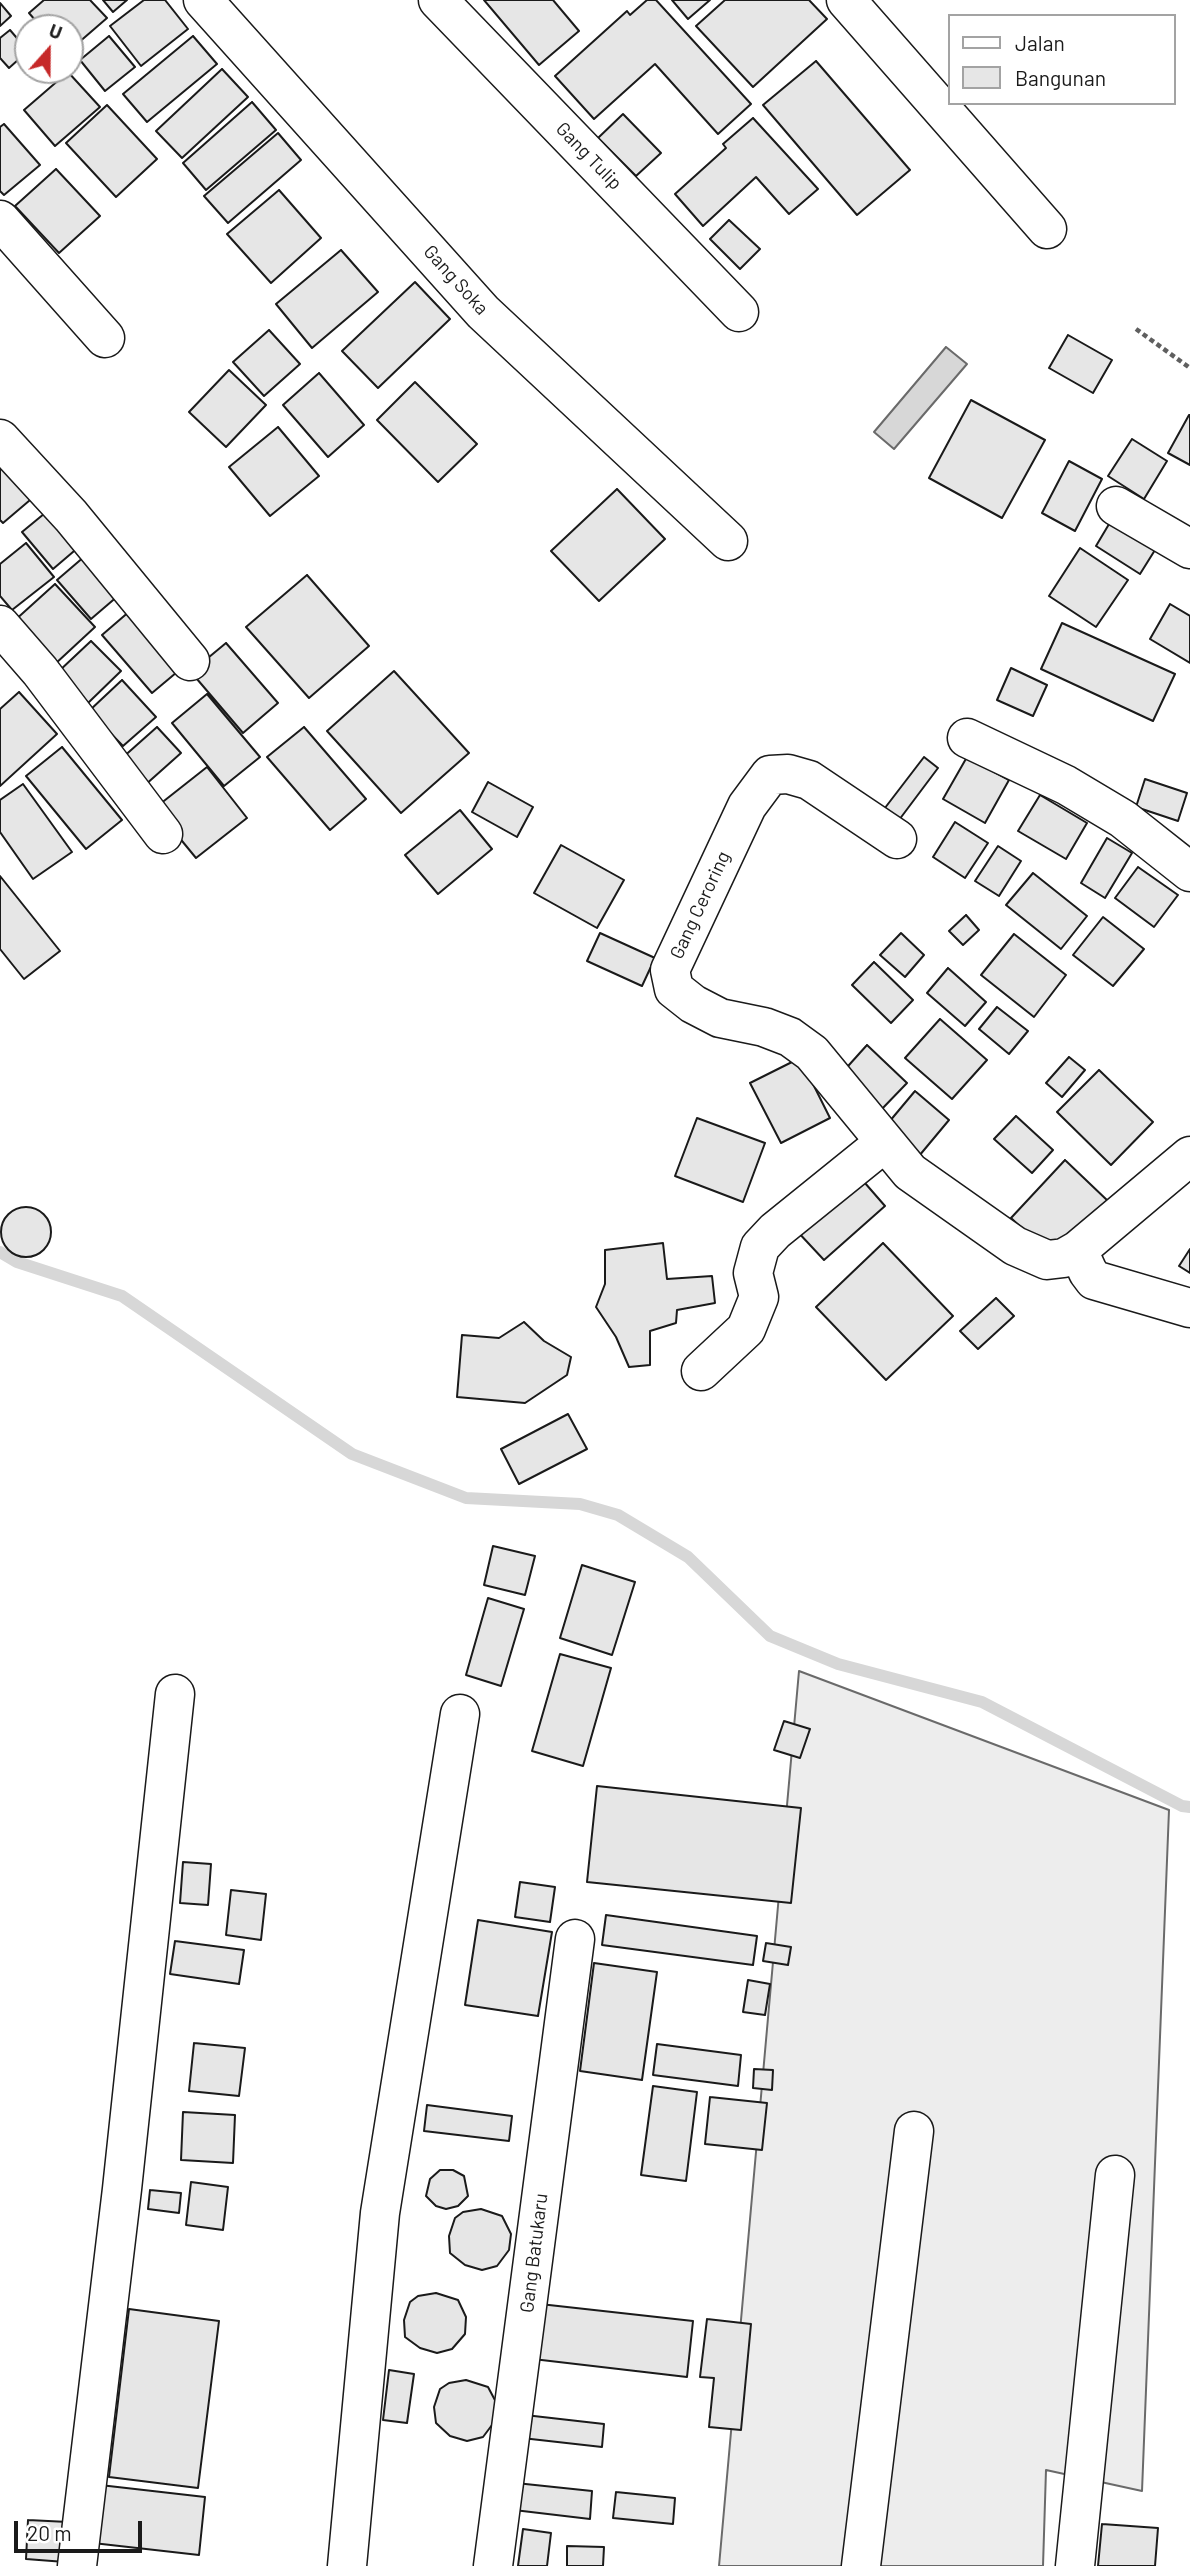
<!DOCTYPE html>
<style>
body{margin:0}
#map{position:relative;width:1190px;height:2566px;overflow:hidden;background:#fff;font-family:Barlow,sans-serif}
canvas{display:block}
.legend{position:absolute;left:948px;top:14px;width:228px;height:91px;box-sizing:border-box;background:#fff;border:2px solid #a3a3a3;margin:0;padding:9px 12px;list-style:none;font-size:21px;color:#1a1a1a}
.legend li{display:flex;align-items:center;gap:14px;height:35px}
.legend b{width:35px;border:2px solid #a3a3a3}
.north{position:absolute;left:14px;top:14px;width:70px;height:70px;box-sizing:border-box;background:#fff;border:2px solid #a3a3a3;border-radius:50%;rotate:21deg;font-size:19px;font-weight:700;line-height:28px;text-align:center;color:#1a1a1a}
.north::after{content:'';display:block;margin:auto;width:24px;height:32px;background:#c62828;clip-path:polygon(50% 0,100% 100%,50% 72%,0 100%)}
.scale{position:absolute;left:14px;top:2521px;width:128px;height:32px;box-sizing:border-box;border:4px solid #1a1a1a;border-top:0;padding-left:9px;font-size:21px;line-height:24px;white-space:nowrap;color:#1a1a1a;-webkit-text-stroke:5px #fff;paint-order:stroke}
</style>
<div id="map">
<canvas width="1190" height="2566"></canvas>
<ul class="legend">
<li><b style="height:9px;background:#fff"></b>Jalan</li>
<li><b style="height:19px;background:#e6e6e6"></b>Bangunan</li>
</ul>
<div class="north">U</div>
<div class="scale">20 m</div>
</div>
<script>
const ctx = document.querySelector('canvas').getContext('2d');
ctx.lineJoin = 'round';
function fill(path, color) {
  ctx.fillStyle = color;
  ctx.fill(path, 'evenodd');
}
function toPath(rows) {
  const path = new Path2D();
  for (const r of rows) {
    if (r.length === 3) {
      path.moveTo(r[0] + r[2], r[1]);
      path.arc(r[0], r[1], r[2], 0, 2 * Math.PI);
      continue;
    }
    path.moveTo(r[0], r[1]);
    for (let i = 2; i < r.length; i += 2) path.lineTo(r[i], r[i + 1]);
  }
  return path;
}
function stroke(path, color, width, dash) {
  ctx.strokeStyle = color;
  ctx.lineWidth = width;
  ctx.lineCap = dash ? 'butt' : 'round';
  ctx.setLineDash(dash || []);
  ctx.stroke(path);
}
function write(font, color, halo, rows, align = 'center') {
  ctx.font = font + ' Barlow,sans-serif';
  ctx.lineWidth = 5;
  ctx.setLineDash([]);
  ctx.textBaseline = 'middle';
  ctx.strokeStyle = halo;
  ctx.fillStyle = color;
  for (const [text, x, y, turn = 0] of rows) {
    ctx.save();
    ctx.translate(x, y);
    ctx.rotate((+turn || 0) * Math.PI / 180);
    ctx.textAlign = isNaN(turn) ? turn : align;
    if (halo) ctx.strokeText(text, 0, 0);
    ctx.fillText(text, 0, 0);
    ctx.restore();
  }
}
const built = toPath([
 [799,1671,1169,1810,1142,2491,1046,2470,1043,2566,719,2566,799,1671]
]);
fill(built, '#ededed');
stroke(built, '#6a6a6a', 2);
const water = toPath([
 [946,347,967,364,894,449,874,432,946,347]
]);
fill(water, '#d7d7d7');
stroke(water, '#6a6a6a', 2);
stroke(toPath([
 [0,1252,17,1262,122,1296,352,1454,466,1498,580,1504,618,1515,688,1557,770,1636,838,1664,982,1702,1182,1806,1190,1807]
]), '#d7d7d7', 12);
const building = toPath([
 [44,0,90,0,107,18,70,50,70,28,42,28,29,13,44,0],
 [103,0,127,0,113,12,103,0],
 [144,0,165,0,188,29,141,66,110,26,144,0],
 [484,0,553,0,579,31,539,65,484,0],
 [647,0,656,0,751,104,718,134,655,64,594,119,555,76,627,11,630,15,647,0],
 [672,0,710,0,688,19,672,0],
 [725,0,809,0,827,19,753,87,696,26,725,0],
 [0,3,11,16,0,26,0,3],
 [10,30,28,51,9,68,0,58,0,38,10,30],
 [109,36,135,67,105,91,80,60,109,36],
 [193,36,217,64,147,122,123,94,193,36],
 [816,61,910,170,857,215,763,105,816,61],
 [222,69,248,97,182,158,156,131,222,69],
 [68,72,100,107,55,146,24,110,68,72],
 [252,102,276,130,206,190,183,163,252,102],
 [107,105,157,159,116,197,66,143,107,105],
 [623,114,661,153,636,176,598,138,623,114],
 [753,118,818,189,789,214,756,177,703,226,675,194,726,148,723,144,753,118],
 [4,124,40,165,4,195,0,191,0,127,4,124],
 [278,133,301,160,228,223,204,196,278,133],
 [56,169,100,216,59,253,15,206,56,169],
 [279,190,321,238,271,283,227,234,279,190],
 [729,220,760,249,740,269,710,239,729,220],
 [341,250,378,292,312,348,276,304,341,250],
 [415,282,450,319,378,388,342,351,415,282],
 [269,330,300,364,264,396,233,362,269,330],
 [1068,335,1112,360,1093,393,1049,368,1068,335],
 [229,370,266,405,226,447,189,412,229,370],
 [319,373,364,425,328,457,283,405,319,373],
 [415,382,477,444,438,482,377,420,415,382],
 [971,400,1045,440,1002,518,929,478,971,400],
 [1189,415,1190,415,1190,465,1168,453,1189,415],
 [278,427,319,476,270,516,229,467,278,427],
 [1132,439,1167,461,1144,499,1108,476,1132,439],
 [0,446,43,489,3,523,0,520,0,446],
 [1069,461,1102,479,1075,531,1042,513,1069,461],
 [617,489,665,539,599,601,551,551,617,489],
 [56,504,87,540,53,569,22,532,56,504],
 [1115,514,1160,542,1140,574,1096,546,1115,514],
 [26,543,54,577,12,610,0,596,0,564,26,543],
 [1080,548,1128,580,1096,627,1049,596,1080,548],
 [92,550,126,589,91,619,57,580,92,550],
 [307,575,369,646,309,698,246,627,307,575],
 [55,584,95,627,54,665,13,622,55,584],
 [138,604,189,662,152,693,102,635,138,604],
 [1170,604,1190,616,1190,663,1150,639,1170,604],
 [1062,623,1175,674,1153,721,1041,669,1062,623],
 [91,641,121,671,88,703,58,672,91,641],
 [226,643,278,703,243,733,191,672,226,643],
 [1011,668,1047,685,1033,716,997,700,1011,668],
 [394,671,469,753,401,813,327,731,394,671],
 [122,680,156,717,123,746,89,711,122,680],
 [19,692,57,734,0,786,0,709,19,692],
 [207,694,260,757,224,786,172,723,207,694],
 [157,727,181,753,144,786,121,759,157,727],
 [304,727,366,799,330,830,267,757,304,727],
 [62,747,122,820,86,849,26,776,62,747],
 [924,757,938,768,893,828,878,817,924,757],
 [967,757,1009,780,985,823,943,799,967,757],
 [207,767,247,818,196,858,155,808,207,767],
 [1145,779,1187,793,1178,821,1136,807,1145,779],
 [488,782,533,807,517,837,472,812,488,782],
 [23,784,72,852,33,879,0,832,0,800,23,784],
 [1040,795,1087,823,1066,859,1018,831,1040,795],
 [460,810,492,849,438,894,405,855,460,810],
 [955,822,988,843,965,878,933,857,955,822],
 [1107,838,1132,853,1105,898,1081,883,1107,838],
 [561,845,624,880,597,928,534,893,561,845],
 [998,846,1021,861,999,896,975,881,998,846],
 [1138,867,1178,895,1154,927,1115,898,1138,867],
 [1033,873,1087,916,1061,949,1006,905,1033,873],
 [0,876,60,951,24,979,0,949,0,876],
 [966,915,979,930,963,945,949,931,966,915],
 [1103,917,1144,949,1113,986,1073,955,1103,917],
 [600,933,655,958,642,986,587,961,600,933],
 [901,933,924,955,905,977,880,955,901,933],
 [1014,934,1066,975,1034,1017,981,975,1014,934],
 [874,962,913,1000,891,1023,852,985,874,962],
 [948,968,986,1002,965,1026,927,993,948,968],
 [997,1007,1028,1031,1009,1054,979,1029,997,1007],
 [940,1019,987,1060,952,1099,905,1058,940,1019],
 [867,1045,907,1083,879,1112,840,1075,867,1045],
 [1069,1057,1085,1070,1062,1097,1046,1083,1069,1057],
 [800,1058,830,1118,781,1143,750,1083,800,1058],
 [1099,1070,1153,1122,1111,1165,1057,1112,1099,1070],
 [915,1091,949,1120,919,1156,884,1128,915,1091],
 [1016,1116,1053,1150,1032,1173,994,1139,1016,1116],
 [697,1118,765,1143,743,1202,675,1176,697,1118],
 [1065,1160,1109,1202,1054,1258,1011,1218,1065,1160],
 [858,1175,885,1206,824,1260,796,1230,858,1175],
 [26,1232,25],
 [663,1243,667,1279,712,1276,715,1303,677,1310,676,1323,650,1331,650,1365,629,1367,616,1337,596,1307,605,1284,605,1250,663,1243],
 [883,1243,953,1316,886,1380,816,1307,883,1243],
 [1190,1249,1190,1273,1179,1266,1190,1249],
 [996,1298,1014,1316,978,1349,960,1331,996,1298],
 [524,1322,544,1341,571,1357,567,1375,525,1403,457,1397,462,1335,499,1338,524,1322],
 [568,1414,587,1449,519,1484,501,1449,568,1414],
 [493,1546,535,1556,525,1595,484,1585,493,1546],
 [582,1565,635,1582,612,1655,560,1638,582,1565],
 [488,1598,524,1609,501,1686,466,1675,488,1598],
 [560,1654,611,1668,583,1766,532,1751,560,1654],
 [784,1721,810,1729,800,1758,774,1750,784,1721],
 [597,1786,801,1808,791,1903,587,1882,597,1786],
 [183,1862,211,1864,208,1905,180,1903,183,1862],
 [520,1882,555,1887,550,1922,515,1917,520,1882],
 [231,1890,266,1894,261,1940,226,1935,231,1890],
 [606,1915,757,1936,753,1965,602,1945,606,1915],
 [478,1920,552,1932,538,2016,465,2005,478,1920],
 [175,1941,244,1950,239,1984,170,1974,175,1941],
 [766,1943,791,1947,788,1965,763,1961,766,1943],
 [594,1963,657,1972,642,2080,580,2071,594,1963],
 [748,1980,770,1984,765,2015,743,2012,748,1980],
 [194,2043,245,2048,239,2096,189,2091,194,2043],
 [657,2044,741,2055,738,2086,653,2075,657,2044],
 [754,2069,773,2070,772,2090,753,2088,754,2069],
 [653,2086,697,2092,686,2181,641,2175,653,2086],
 [710,2097,767,2103,762,2150,705,2144,710,2097],
 [427,2105,512,2116,509,2141,424,2131,427,2105],
 [183,2112,235,2115,233,2163,181,2160,183,2112],
 [440,2170,453,2170,464,2176,468,2196,458,2206,446,2209,436,2206,426,2196,430,2179,440,2170],
 [191,2182,228,2187,223,2230,186,2225,191,2182],
 [150,2190,181,2193,179,2213,148,2209,150,2190],
 [481,2209,502,2216,511,2234,509,2250,497,2266,482,2270,465,2265,450,2253,449,2236,455,2218,463,2212,481,2209],
 [436,2293,458,2300,466,2317,465,2334,452,2349,437,2353,420,2348,405,2337,404,2320,410,2302,418,2296,436,2293],
 [540,2304,693,2321,687,2377,533,2359,540,2304],
 [129,2309,219,2321,198,2488,109,2477,129,2309],
 [707,2319,751,2324,741,2430,709,2427,714,2378,700,2377,707,2319],
 [389,2370,414,2374,407,2423,383,2420,389,2370],
 [466,2380,488,2387,497,2404,495,2421,483,2437,467,2441,450,2436,436,2423,434,2407,440,2389,449,2383,466,2380],
 [525,2415,604,2424,602,2447,522,2438,525,2415],
 [516,2483,592,2491,590,2519,514,2510,516,2483],
 [100,2485,205,2497,199,2555,93,2543,100,2485],
 [616,2492,675,2498,673,2524,613,2518,616,2492],
 [28,2520,68,2522,65,2562,26,2559,28,2520],
 [1102,2524,1158,2528,1155,2566,1098,2566,1102,2524],
 [523,2529,551,2533,547,2566,518,2566,523,2529],
 [567,2546,604,2547,603,2566,567,2566,567,2546]
]);
fill(building, '#e6e6e6');
stroke(building, '#1a1a1a', 2);
const minor = toPath([
 [203,0,483,312,728,541],
 [438,0,739,312],
 [846,0,1047,229],
 [0,220,105,338],
 [0,439,71,516,190,661],
 [1116,506,1190,549],
 [0,625,40,671,163,834],
 [967,738,1066,785,1123,819,1190,872],
 [897,839,809,780,788,774,770,775,747,806,670,970,674,989,693,1004,720,1018,764,1027,790,1037,812,1053,910,1172,1015,1246,1047,1260,1064,1258,1078,1250,1190,1156],
 [1078,1250,1088,1272,1094,1280,1190,1308],
 [701,1371,746,1329,759,1297,753,1273,760,1247,775,1231,884,1143],
 [77,2566,122,2189,175,1694],
 [347,2566,380,2213,460,1714],
 [493,2566,575,1939],
 [861,2566,914,2131],
 [1075,2566,1115,2175]
]);
stroke(minor, '#1a1a1a', 41);
stroke(toPath([
 [1136,329,1190,368]
]), '#5f5f5f', 4.5, [5, 3.5]);
stroke(minor, '#fff', 38);
write('19px', '#1a1a1a', '#fff', [
 ["Gang Tulip",589,156,46],
 ["Gang Soka",456,280,48],
 ["Gang Ceroring",700,905,-65],
 ["Gang Batukaru",534,2253,-83]
]);
</script>
